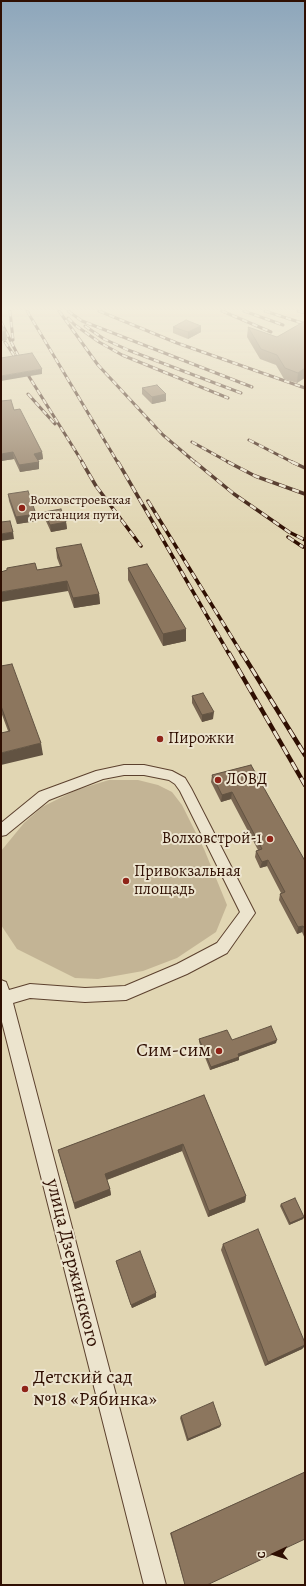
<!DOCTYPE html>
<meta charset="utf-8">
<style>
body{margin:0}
#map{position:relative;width:306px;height:1586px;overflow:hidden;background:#e1d6b3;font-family:Alegreya,serif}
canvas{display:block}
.frame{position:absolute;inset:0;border:2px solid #2f0f02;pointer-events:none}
.north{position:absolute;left:254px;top:1534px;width:40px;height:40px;-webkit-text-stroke:3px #ece4ce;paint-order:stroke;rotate:266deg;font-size:11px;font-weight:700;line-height:16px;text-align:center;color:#2f0f02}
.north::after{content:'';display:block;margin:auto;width:14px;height:18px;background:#2f0f02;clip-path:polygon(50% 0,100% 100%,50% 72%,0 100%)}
</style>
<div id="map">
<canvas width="306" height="1586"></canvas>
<div class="frame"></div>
<div class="north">С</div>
</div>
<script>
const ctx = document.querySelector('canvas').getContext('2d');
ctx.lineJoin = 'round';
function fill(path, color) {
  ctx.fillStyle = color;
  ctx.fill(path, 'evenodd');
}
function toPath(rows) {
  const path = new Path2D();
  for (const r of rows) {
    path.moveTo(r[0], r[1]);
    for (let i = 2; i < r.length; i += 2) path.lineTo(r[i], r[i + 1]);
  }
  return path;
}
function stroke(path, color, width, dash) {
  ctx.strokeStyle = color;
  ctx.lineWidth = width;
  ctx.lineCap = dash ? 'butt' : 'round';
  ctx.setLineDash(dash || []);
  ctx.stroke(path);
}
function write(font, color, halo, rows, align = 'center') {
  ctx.font = font + ' Alegreya,serif';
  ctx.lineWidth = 4;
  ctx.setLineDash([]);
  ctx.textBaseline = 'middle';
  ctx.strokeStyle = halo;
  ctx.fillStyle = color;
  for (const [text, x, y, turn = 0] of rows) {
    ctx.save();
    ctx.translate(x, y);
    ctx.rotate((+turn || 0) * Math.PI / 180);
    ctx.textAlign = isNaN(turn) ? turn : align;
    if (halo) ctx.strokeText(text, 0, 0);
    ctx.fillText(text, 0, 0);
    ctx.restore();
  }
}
fill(toPath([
 [109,780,138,780,158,785,172,792,182,805,204,849,227,905,216,932,177,958,143,971,98,979,75,978,17,949,1,925,1,851,24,823,42,807,76,790]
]), '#c3b495');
const minor = toPath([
 [124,765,144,765,172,771,185,778,191,788,255,913,227,953,187,974,126,1000,85,1002,30,998,13,1003,166,1585,144,1585,1,1018,1,980,6,982,9,990,30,984,85,988,125,986,177,964,217,943,240,912,180,791,175,784,169,780,144,775,124,775,103,779,49,800,6,835,1,836,1,823,39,792,96,771,124,765]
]);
stroke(minor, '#5c412e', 2);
fill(minor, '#ece4ce');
const railFar2 = toPath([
 [10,311,13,340],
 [27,311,118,463],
 [59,311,98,365,163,435,196,463],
 [68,311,82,321,252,387],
 [99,311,177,343,305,388],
 [222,311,271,332],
 [244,311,283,325],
 [265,311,305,324],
 [298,311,305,313],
 [68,318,75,325,99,342,122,355,228,398],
 [1,322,28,375,83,463],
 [85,326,104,339,128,350,241,393],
 [5,342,15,357],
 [28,394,55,424],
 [249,440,294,463],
 [192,442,230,463]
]);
const railFar1 = toPath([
 [82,462,96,486,141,546],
 [118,462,229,654],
 [195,462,234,494,289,532,305,540],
 [228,462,255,476,305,494],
 [292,462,305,468],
 [148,501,242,654],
 [288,537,303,547]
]);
const rail = toPath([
 [229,653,305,785],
 [242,653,305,755]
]);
stroke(railFar2, '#2f0f02', 3);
stroke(railFar1, '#2f0f02', 3.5);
stroke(rail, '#2f0f02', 4.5);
stroke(railFar2, '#ece4ce', 2, [5.5]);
stroke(railFar1, '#ece4ce', 2.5, [7]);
stroke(rail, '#ece4ce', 3, [9]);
fill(toPath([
 [305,321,305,378,297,383,284,379,276,365,260,359,247,337,248,327,277,337],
 [201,326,201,332,188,339,173,333,173,327],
 [142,388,166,394,166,401,152,404,142,394],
 [14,410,42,452,43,459,38,460,39,462,39,469,20,472,14,459,1,461],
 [8,494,37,521,17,524,9,501],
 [44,512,66,522,67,529,51,532,45,519],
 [56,548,99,594,100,604,74,608,68,591,7,571,7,568,37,570,60,566,57,558],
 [128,568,186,641,163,646,128,580],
 [1,666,43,755,8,731,1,712],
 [192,696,213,719,202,722,192,703],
 [251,765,305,861,305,939,302,932,297,934,279,900,280,894,281,893,267,866,260,868,255,857,256,851,258,850,231,799,221,802,211,782,212,775],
 [199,1039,276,1043,239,1056,239,1060,210,1070,199,1042],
 [204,1095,246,1196,245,1202,208,1217,182,1151,107,1180,110,1189,111,1195,75,1209,58,1150],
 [281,1204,304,1217,303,1219,289,1225,280,1206],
 [223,1244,305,1343,305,1346,302,1349,265,1366,221,1250],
 [116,1261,156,1293,156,1297,132,1308,117,1265],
 [181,1416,221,1425,220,1427,187,1441,180,1418],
 [305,1472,207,1585,185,1585,170,1533]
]), '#786551');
fill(toPath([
 [201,326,201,332,188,339,188,332],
 [6,331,7,340,1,341,1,332],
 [305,368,304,378,297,383,298,373],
 [42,369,42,374,1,381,1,376],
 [166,394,166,401,152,404,152,397],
 [13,452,14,459,1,461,1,454],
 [42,452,43,459,35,461,34,454],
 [39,462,39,469,20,472,19,465],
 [36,514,37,521,17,524,16,517],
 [66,522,67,529,51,532,50,525],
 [13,532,14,539,1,541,1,534],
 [67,581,68,591,1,602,1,592],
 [99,594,100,604,74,608,73,598],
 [186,629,186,641,163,646,163,634],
 [214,712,213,719,202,722,202,715],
 [41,743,43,755,1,765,1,753],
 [232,792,231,799,221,802,222,795],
 [268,860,267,866,260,868,262,862],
 [303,926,302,932,297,934,298,927],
 [277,1040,276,1043,238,1057,238,1054],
 [239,1057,239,1060,210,1070,211,1067],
 [183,1144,182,1151,106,1180,105,1174],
 [110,1189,111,1195,75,1209,74,1203],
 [246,1196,245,1202,208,1217,209,1211],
 [304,1217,303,1219,289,1225,290,1223],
 [156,1293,156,1297,132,1308,131,1305],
 [305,1345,302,1349,265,1366,268,1362],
 [221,1425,220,1427,187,1441,188,1439]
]), '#625342');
const building = toPath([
 [186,320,201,326,188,332,173,327,186,320],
 [305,321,305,368,298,373,285,368,277,355,261,349,248,327,277,337,305,321],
 [1,324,6,331,1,332,1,324],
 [32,353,42,369,1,376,1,358,32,353],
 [157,385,166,394,152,397,142,388,157,385],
 [11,400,14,410,20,409,42,452,34,454,39,462,19,465,13,452,1,454,1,401,11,400],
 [28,491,36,514,16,517,8,494,28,491],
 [61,509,66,522,50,525,44,512,61,509],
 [10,521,13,532,1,534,1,522,10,521],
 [81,544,99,594,73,598,67,581,1,592,1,572,7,570,7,568,35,563,37,570,62,566,56,548,81,544],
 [147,564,186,629,163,634,128,568,147,564],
 [12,664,41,743,1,753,1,733,10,731,1,706,1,666,12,664],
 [203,693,214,712,202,715,192,696,203,693],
 [251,765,305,861,305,929,303,926,298,927,280,894,285,892,268,860,262,862,256,851,262,849,232,792,222,795,212,775,251,765],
 [271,1026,277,1040,238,1054,239,1057,211,1067,199,1039,227,1030,232,1040,271,1026],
 [204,1095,246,1196,209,1211,183,1144,105,1174,110,1189,74,1203,58,1150,204,1095],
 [295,1198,304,1217,290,1223,281,1204,295,1198],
 [258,1229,305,1343,305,1345,268,1362,223,1244,258,1229],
 [140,1251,156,1293,131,1305,116,1261,140,1251],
 [213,1402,221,1425,188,1439,181,1416,213,1402],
 [305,1472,305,1539,207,1585,185,1585,171,1533,305,1472]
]);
fill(building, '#8c765e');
stroke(building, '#625342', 1);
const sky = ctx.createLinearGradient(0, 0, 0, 533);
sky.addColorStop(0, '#8da6bb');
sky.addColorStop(0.58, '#f2eddd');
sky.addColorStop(1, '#f2eddd00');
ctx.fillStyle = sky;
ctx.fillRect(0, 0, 306, 533);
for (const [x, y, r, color] of [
 [22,508,4,"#8f2418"],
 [160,739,4,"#8f2418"],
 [218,780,4,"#8f2418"],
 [270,839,4,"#8f2418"],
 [126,881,4,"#8f2418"],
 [219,1051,4,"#8f2418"],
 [25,1389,4,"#8f2418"]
]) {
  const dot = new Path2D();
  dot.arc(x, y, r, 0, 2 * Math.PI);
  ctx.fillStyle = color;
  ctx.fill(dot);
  stroke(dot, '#ece4ce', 1.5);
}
write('13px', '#2f0f02', '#ece4ce', [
 ["Волховстроевская",30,501],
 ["дистанция пути",30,516]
], 'left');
write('16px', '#2f0f02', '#ece4ce', [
 ["Пирожки",168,739],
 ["ЛОВД",226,780],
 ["Волховстрой-1",262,839,"right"],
 ["Привокзальная",134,872],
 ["площадь",134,890]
], 'left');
write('19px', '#2f0f02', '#ece4ce', [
 ["Сим-сим",211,1051],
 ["Детский сад",33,1378,"left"],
 ["№18 «Рябинка»",33,1400,"left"]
], 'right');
write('19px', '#2f0f02', '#ece4ce', [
 ["улица Дзержинского",72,1263,76]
]);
</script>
